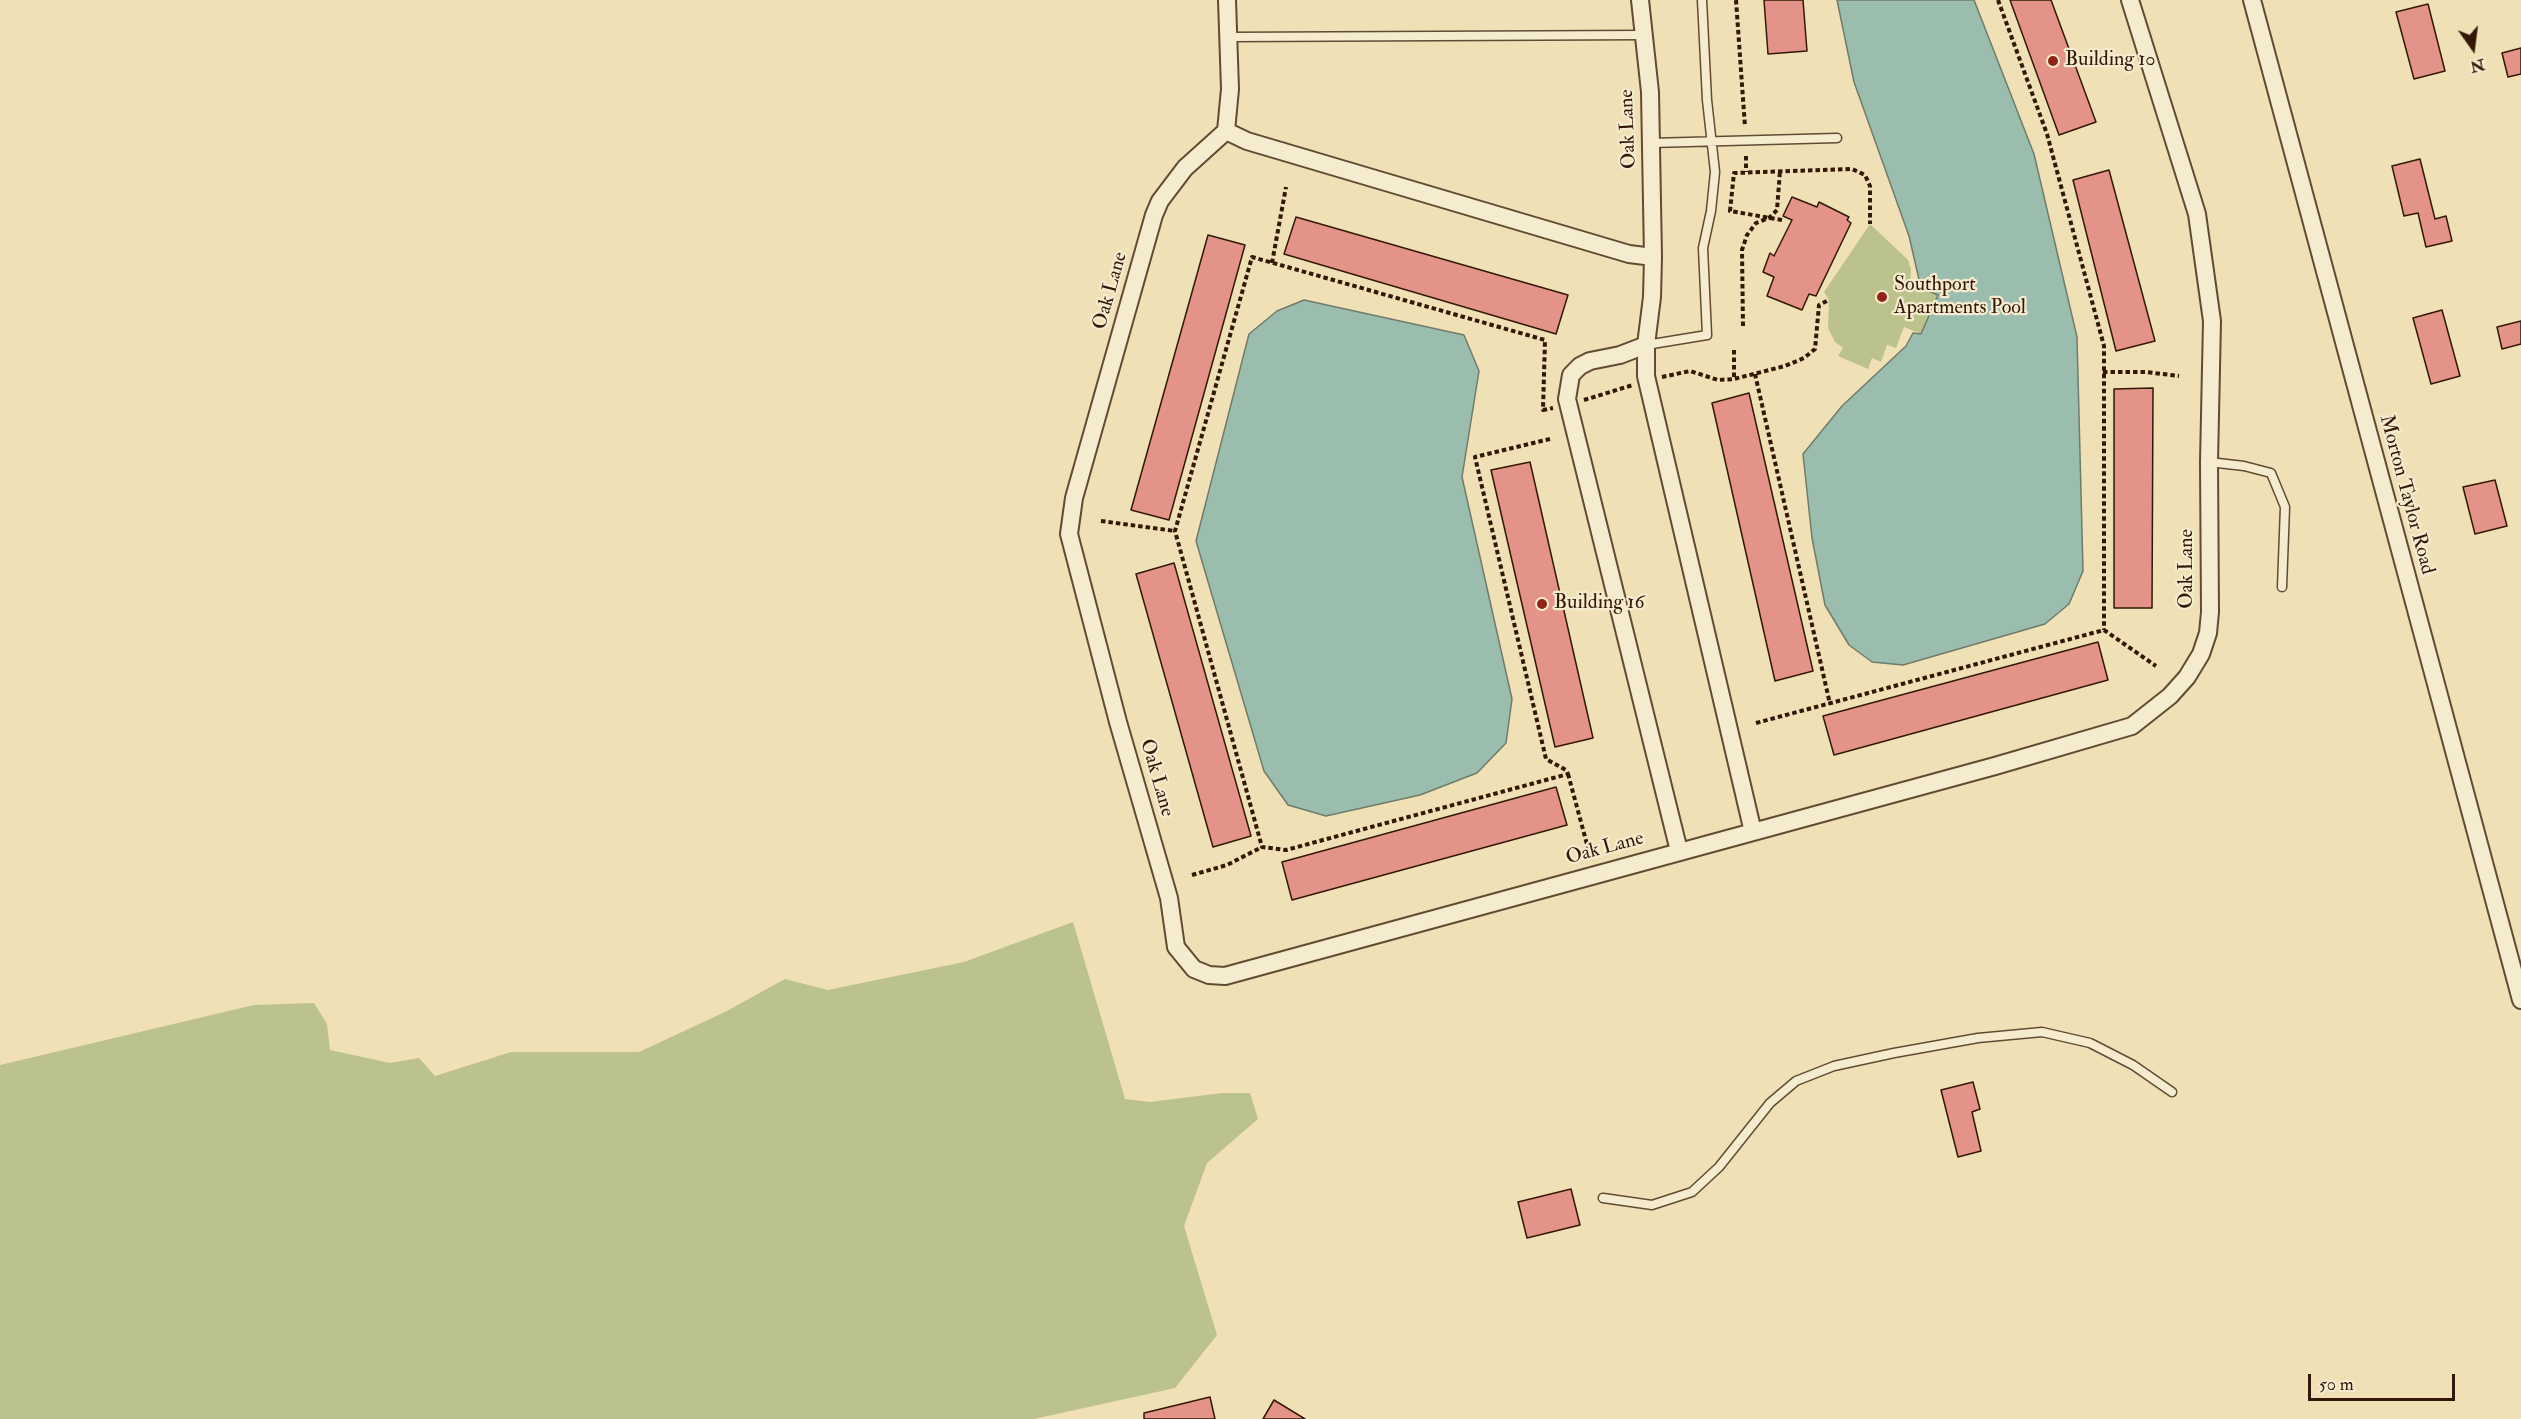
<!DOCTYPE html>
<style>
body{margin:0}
#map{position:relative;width:2521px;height:1419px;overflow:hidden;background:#f0e0b5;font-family:"IM FELL Double Pica",serif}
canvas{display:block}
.north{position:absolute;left:2443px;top:18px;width:60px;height:60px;-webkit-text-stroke:4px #f5ebcf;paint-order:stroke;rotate:166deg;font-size:16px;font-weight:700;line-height:24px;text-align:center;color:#331808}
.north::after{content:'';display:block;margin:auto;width:21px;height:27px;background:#331808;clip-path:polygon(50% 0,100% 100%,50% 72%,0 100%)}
.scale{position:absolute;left:2308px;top:1374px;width:147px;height:27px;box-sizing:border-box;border:3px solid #331808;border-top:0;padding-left:8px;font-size:18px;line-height:21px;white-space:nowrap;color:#331808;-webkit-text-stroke:4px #f5ebcf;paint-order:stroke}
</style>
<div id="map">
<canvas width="2521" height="1419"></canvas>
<div class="north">N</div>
<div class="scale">50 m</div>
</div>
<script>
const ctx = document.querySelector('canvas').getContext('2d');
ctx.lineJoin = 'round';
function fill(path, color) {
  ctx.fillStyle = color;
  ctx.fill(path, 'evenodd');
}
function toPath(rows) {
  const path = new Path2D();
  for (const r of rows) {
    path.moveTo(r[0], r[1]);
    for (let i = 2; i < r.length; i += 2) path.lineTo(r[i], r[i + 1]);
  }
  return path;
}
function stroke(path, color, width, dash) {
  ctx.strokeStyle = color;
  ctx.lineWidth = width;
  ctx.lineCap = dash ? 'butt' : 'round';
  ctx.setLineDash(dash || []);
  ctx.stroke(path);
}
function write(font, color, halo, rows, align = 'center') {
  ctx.font = font + ' "IM FELL Double Pica",serif';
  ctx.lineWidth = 4.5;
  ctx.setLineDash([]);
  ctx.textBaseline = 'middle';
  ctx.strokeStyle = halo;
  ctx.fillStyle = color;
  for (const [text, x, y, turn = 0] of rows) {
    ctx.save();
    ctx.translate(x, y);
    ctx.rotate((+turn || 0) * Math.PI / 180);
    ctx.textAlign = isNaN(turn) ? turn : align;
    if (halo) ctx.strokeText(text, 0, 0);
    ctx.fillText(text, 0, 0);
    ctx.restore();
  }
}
fill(toPath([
 [1870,224,1908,260,1911,269,1910,284,1938,294,1921,334,1904,327,1896,348,1887,345,1881,362,1872,358,1868,369,1838,356,1843,348,1835,342,1828,328,1829,300,1824,292],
 [1073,922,1125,1099,1150,1102,1222,1093,1250,1093,1258,1119,1207,1163,1184,1226,1217,1335,1175,1388,1034,1419,0,1419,0,1065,254,1005,314,1003,327,1024,330,1050,390,1063,419,1058,435,1076,511,1052,639,1052,725,1012,785,979,828,990,964,962]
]), '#bbc28c');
const water = toPath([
 [1837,0,1974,0,2034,154,2077,337,2083,571,2069,604,2045,624,1903,665,1872,662,1849,645,1825,605,1812,538,1803,454,1842,406,1906,346,1913,333,1921,334,1938,295,1921,288,1909,236,1854,82,1837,0],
 [1304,300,1464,335,1479,371,1462,477,1512,699,1506,743,1477,773,1420,795,1326,816,1288,805,1264,771,1196,541,1249,334,1277,311,1304,300]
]);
fill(water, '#9abdad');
stroke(water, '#717b6b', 1.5);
const building = toPath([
 [1764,0,1803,0,1807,51,1768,54,1764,0],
 [2010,0,2051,0,2096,122,2059,135,2010,0],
 [2428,4,2445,71,2414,79,2396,12,2428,4],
 [2521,48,2521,74,2508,77,2502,53,2521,48],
 [2420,159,2435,219,2446,216,2452,241,2426,247,2418,213,2404,216,2392,166,2420,159],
 [2109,170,2155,341,2116,351,2073,180,2109,170],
 [1792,197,1817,207,1819,202,1849,217,1847,220,1851,223,1816,296,1809,294,1802,310,1767,296,1774,277,1763,272,1770,253,1774,256,1792,220,1783,216,1792,197],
 [1296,217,1568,295,1556,334,1284,254,1296,217],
 [1208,235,1245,245,1169,520,1131,510,1208,235],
 [2442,310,2460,376,2431,384,2413,318,2442,310],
 [2521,321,2521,344,2502,349,2497,327,2521,321],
 [2153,388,2152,608,2114,608,2114,389,2153,388],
 [1749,393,1813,671,1775,681,1712,403,1749,393],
 [1530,462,1593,738,1555,747,1491,470,1530,462],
 [2495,480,2507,526,2475,534,2463,487,2495,480],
 [1174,563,1251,836,1213,847,1136,574,1174,563],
 [2098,642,2108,680,1834,755,1823,716,2098,642],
 [1556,787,1567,825,1292,900,1282,862,1556,787],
 [1973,1082,1980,1109,1972,1112,1981,1151,1958,1157,1941,1090,1973,1082],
 [1571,1189,1580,1225,1527,1238,1518,1202,1571,1189],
 [1210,1397,1215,1419,1144,1419,1144,1413,1210,1397],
 [1274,1400,1305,1419,1263,1419,1274,1400]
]);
fill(building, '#e39387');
stroke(building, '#331808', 1.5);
const lane = toPath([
 [1230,37,1644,35],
 [1651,143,1837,138],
 [1646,345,1707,335,1703,248,1711,211,1715,172,1707,100,1702,0],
 [2209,462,2244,466,2271,473,2285,507,2282,587],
 [1603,1198,1652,1205,1692,1192,1719,1167,1770,1103,1796,1081,1834,1066,1894,1053,1978,1038,2042,1032,2090,1043,2133,1065,2172,1092]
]);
const street = toPath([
 [1227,0,1230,89,1226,131,1185,168,1160,201,1154,215,1074,498,1069,534,1118,722,1169,898,1176,947,1194,969,1209,975,1225,976,1995,766,2132,726,2170,696,2187,677,2201,654,2208,633,2210,612,2209,462,2212,321,2197,214,2130,0],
 [1640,0,1650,92,1653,257,1652,297,1646,345,1646,376,1753,832],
 [2252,0,2521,1000],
 [1226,131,1247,141,1629,254,1653,257],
 [1646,345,1620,355,1590,361,1580,366,1571,375,1567,399,1679,851]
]);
stroke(lane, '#624a33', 11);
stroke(street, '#624a33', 20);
stroke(toPath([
 [1736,0,1745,127],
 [1998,0,2047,134,2104,346,2104,630],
 [1746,156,1746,172],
 [1782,220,1730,211,1734,173,1852,169,1865,175,1870,186,1870,224],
 [1272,263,1286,187],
 [1743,326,1742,250,1747,235,1756,223,1769,218,1777,210,1780,171],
 [1734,350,1734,379],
 [2103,372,2146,372,2179,376],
 [1755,374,1830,704],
 [1662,377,1690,371,1718,380,1734,379,1785,366,1804,358,1815,349,1819,305,1829,300],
 [1584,400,1633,385],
 [1550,439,1475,457,1546,759,1566,770,1568,774,1286,850,1262,847,1175,531,1252,257,1545,340,1543,410,1553,408],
 [1101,521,1175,531],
 [1756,723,2104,630,2156,666],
 [1568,774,1588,848],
 [1192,875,1227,865,1262,847]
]), '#331808', 4, [4.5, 3]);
stroke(lane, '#f5ebcf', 8);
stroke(street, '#f5ebcf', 16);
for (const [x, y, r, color] of [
 [2053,61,6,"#8f2418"],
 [1882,297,6,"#8f2418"],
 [1542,604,6,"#8f2418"]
]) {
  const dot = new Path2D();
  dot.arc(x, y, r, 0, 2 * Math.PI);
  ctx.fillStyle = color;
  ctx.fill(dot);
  stroke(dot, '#f5ebcf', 2);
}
write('20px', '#331808', '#f5ebcf', [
 ["Building 10",2065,61],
 ["Southport",1894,286],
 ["Apartments Pool",1894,309],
 ["Building 16",1554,604]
], 'left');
write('20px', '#331808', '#f5ebcf', [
 ["Oak Lane",1629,129,-92],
 ["Oak Lane",1111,291,-74],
 ["Morton Taylor Road",2406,495,75],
 ["Oak Lane",2188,569,-90],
 ["Oak Lane",1156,778,74],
 ["Oak Lane",1605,849,-15]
]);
</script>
